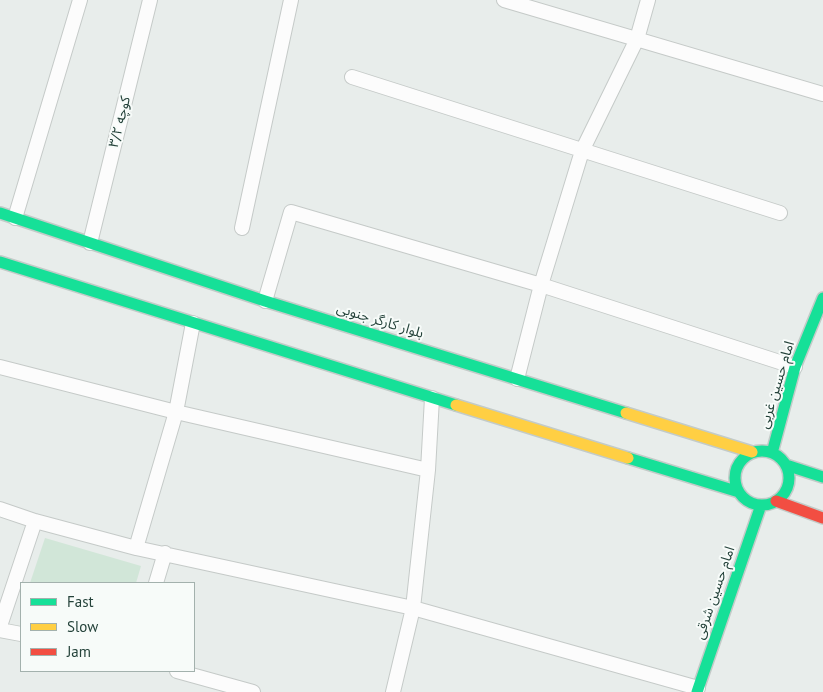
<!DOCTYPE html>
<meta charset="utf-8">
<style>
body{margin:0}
#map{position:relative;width:823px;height:692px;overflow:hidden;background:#e8edeb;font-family:"PT Sans",sans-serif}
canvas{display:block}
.legend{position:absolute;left:20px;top:582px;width:175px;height:90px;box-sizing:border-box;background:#f7fbf9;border:1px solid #a3b1ad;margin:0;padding:6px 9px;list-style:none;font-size:15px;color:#24423a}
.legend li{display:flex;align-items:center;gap:10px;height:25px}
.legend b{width:25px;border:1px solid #a3b1ad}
</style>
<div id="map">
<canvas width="823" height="692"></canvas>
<ul class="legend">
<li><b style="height:6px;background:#16e098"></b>Fast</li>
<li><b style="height:6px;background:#ffcf43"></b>Slow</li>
<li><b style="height:6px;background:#f24e42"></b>Jam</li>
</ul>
</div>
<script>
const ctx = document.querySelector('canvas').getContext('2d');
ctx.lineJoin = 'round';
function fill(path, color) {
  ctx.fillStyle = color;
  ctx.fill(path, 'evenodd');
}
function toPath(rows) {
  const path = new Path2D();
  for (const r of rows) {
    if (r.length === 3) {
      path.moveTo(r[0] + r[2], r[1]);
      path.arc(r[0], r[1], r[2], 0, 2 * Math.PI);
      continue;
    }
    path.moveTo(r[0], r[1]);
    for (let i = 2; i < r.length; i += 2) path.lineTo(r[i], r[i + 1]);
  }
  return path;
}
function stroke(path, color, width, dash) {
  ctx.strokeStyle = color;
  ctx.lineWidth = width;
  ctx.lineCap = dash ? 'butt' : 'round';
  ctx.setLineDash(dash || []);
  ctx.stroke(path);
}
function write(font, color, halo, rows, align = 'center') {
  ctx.font = font + ' "PT Sans","Noto Sans Arabic",sans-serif';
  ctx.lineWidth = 4;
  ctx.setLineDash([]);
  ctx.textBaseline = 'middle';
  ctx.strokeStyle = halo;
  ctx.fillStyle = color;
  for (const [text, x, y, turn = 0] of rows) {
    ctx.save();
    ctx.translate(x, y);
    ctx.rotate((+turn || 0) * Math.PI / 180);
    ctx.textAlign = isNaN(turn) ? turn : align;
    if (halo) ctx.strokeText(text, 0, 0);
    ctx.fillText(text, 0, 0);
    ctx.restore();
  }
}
fill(toPath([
 [45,538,141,566,136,583,30,583]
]), '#d1e6d8');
const street = toPath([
 [504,0,823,94],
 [352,77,780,213],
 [15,218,80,0],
 [242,228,291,0],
 [90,243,150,0],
 [265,301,291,212,541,285,795,367],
 [0,367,176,412,428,470],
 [517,379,541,285,582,151,637,39,648,0],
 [0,509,35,521,136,548,413,608,698,688],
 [136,548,176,412,193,323],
 [156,583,165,553],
 [0,626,35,521],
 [0,630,21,634],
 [177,671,253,692],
 [393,692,413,608,428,470,432,398]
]);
const fast = toPath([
 [0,213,265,301,626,413],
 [0,262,456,405],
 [762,478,27],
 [772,453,795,367,823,298],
 [628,458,739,492],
 [786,465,823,477],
 [697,692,761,505]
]);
const slow = toPath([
 [456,405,628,458],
 [626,413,752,452]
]);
const jam = toPath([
 [776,501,823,518]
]);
stroke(street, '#c5cac8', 16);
stroke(fast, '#c3cbc8', 14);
stroke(slow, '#c3cbc8', 14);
stroke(jam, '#c3cbc8', 14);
stroke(street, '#fcfcfc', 14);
stroke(fast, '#16e098', 11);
stroke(slow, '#ffcf43', 11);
stroke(jam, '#f24e42', 11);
write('14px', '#24423a', '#f7fbf9', [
 ["کوچه ۳/۲",120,122,-76],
 ["بلوار کارگر جنوبی",380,321,17],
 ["امام حسین غربی",777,385,-73],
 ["امام حسین شرقی",715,593,-71]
]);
</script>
